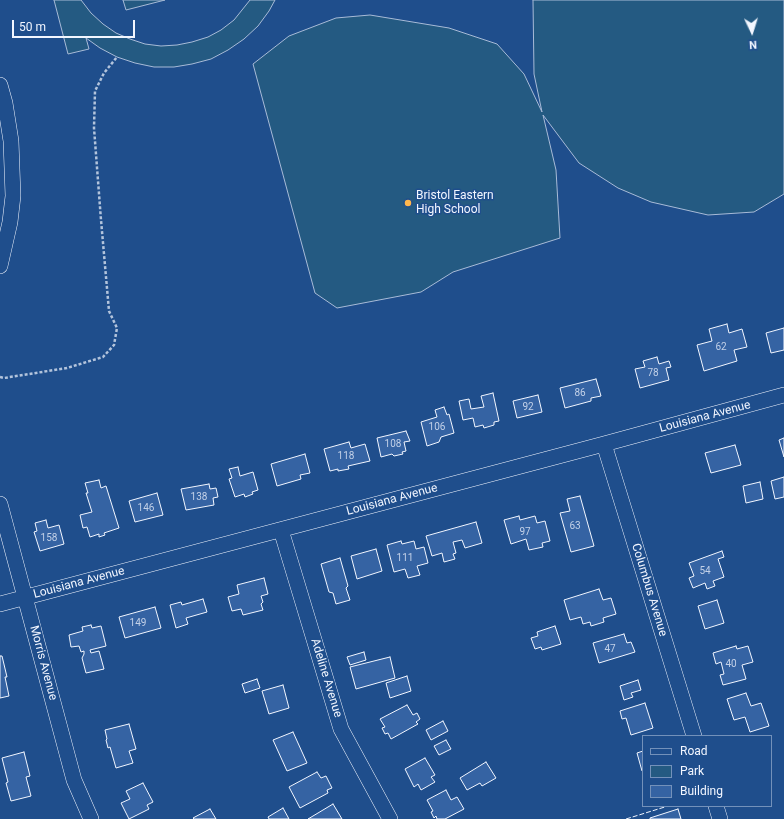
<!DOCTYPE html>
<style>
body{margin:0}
#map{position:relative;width:784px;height:819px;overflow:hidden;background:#1f4e8c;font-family:Roboto,sans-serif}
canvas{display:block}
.legend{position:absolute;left:642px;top:735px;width:130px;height:72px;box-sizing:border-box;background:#1f4e8c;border:1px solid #7391ba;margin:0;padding:5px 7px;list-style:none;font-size:12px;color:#f2f6ff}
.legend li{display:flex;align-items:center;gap:8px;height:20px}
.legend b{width:20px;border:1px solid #7391ba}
.north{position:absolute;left:732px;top:12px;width:40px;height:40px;-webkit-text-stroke:3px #1f4e8c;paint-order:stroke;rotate:176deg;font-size:11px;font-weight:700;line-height:16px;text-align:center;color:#f2f6ff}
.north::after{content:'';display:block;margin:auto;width:14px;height:18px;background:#f2f6ff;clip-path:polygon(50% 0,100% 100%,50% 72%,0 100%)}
.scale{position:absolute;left:12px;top:20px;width:123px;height:18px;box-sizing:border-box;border:2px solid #f2f6ff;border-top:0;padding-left:5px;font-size:12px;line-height:14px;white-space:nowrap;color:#f2f6ff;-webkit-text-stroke:3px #1f4e8c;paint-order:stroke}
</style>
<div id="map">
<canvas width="784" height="819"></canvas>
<ul class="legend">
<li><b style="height:5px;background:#1f4e8c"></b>Road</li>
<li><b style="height:11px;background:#245a82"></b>Park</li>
<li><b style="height:11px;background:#3563a3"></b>Building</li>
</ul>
<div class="north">N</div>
<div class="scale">50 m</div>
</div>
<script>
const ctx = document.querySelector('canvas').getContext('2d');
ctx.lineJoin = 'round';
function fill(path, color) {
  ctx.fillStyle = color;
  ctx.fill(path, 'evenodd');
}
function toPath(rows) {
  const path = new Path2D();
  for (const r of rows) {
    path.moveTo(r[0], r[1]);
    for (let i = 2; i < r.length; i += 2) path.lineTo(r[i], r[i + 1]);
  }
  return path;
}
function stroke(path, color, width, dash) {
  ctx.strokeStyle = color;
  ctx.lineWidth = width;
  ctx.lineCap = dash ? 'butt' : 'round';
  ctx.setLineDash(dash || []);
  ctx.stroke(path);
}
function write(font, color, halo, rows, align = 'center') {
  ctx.font = font + ' Roboto,sans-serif';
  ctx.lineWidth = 3;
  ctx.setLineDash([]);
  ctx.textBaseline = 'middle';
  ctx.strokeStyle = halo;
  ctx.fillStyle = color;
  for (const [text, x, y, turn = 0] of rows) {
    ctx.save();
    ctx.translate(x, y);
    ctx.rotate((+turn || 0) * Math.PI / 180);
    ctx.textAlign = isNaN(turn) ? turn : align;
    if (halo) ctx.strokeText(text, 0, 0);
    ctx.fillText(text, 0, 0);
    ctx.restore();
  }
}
const green = toPath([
 [54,0,81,0,91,13,103,24,116,33,130,39,145,44,161,46,177,45,192,42,208,37,221,30,234,20,250,0,275,0,269,11,258,26,244,39,228,50,211,59,192,64,174,67,154,67,135,63,117,57,100,48,86,38,89,49,68,54,54,0],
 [123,0,165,0,126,10,123,0],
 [533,0,784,0,784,194,754,212,708,215,651,202,618,188,579,163,543,115,556,170,560,238,453,272,421,292,337,308,315,293,253,64,289,36,336,18,370,15,449,28,497,44,524,74,542,112,534,74,533,0]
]);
fill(green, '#245a82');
stroke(green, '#a8bbd7', 1);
const building = toPath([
 [727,324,729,333,742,329,747,347,734,350,737,361,704,371,697,345,712,341,709,329,727,324],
 [784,328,784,350,771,353,766,333,784,328],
 [657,357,659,364,669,361,671,367,666,368,669,380,640,388,635,369,645,367,643,361,657,357],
 [596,379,601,396,591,398,591,401,565,408,560,388,596,379],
 [493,393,499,421,494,422,494,425,484,428,483,425,475,427,473,418,463,420,459,401,469,399,471,409,484,407,481,396,493,393],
 [538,395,542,412,517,418,513,401,538,395],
 [444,407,447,415,449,414,454,433,441,437,439,442,427,446,421,422,437,417,435,410,444,407],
 [406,431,410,441,404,442,406,451,402,452,403,454,394,456,392,454,381,457,377,438,406,431],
 [784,438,784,457,779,440,784,438],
 [349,442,351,448,365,444,370,461,348,466,349,469,338,471,338,469,330,471,324,449,349,442],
 [735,445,741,465,711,473,705,453,735,445],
 [305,454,310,473,300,475,301,479,277,486,271,464,305,454],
 [238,467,240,476,253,472,258,490,252,492,253,494,245,497,244,494,235,497,229,479,232,478,229,469,238,467],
 [784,477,784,497,775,499,771,481,784,477],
 [99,480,101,488,106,486,119,528,104,533,105,535,99,537,99,534,90,537,87,527,83,528,80,515,92,512,86,493,88,493,85,483,99,480],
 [760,482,763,499,746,503,743,486,760,482],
 [209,484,210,489,216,488,218,497,213,498,214,505,186,510,181,489,209,484],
 [157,493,163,515,135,522,129,501,157,493],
 [580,496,594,546,571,552,560,513,570,511,567,499,580,496],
 [519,516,520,520,535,516,537,523,545,521,550,541,542,543,543,547,529,550,526,539,511,544,504,520,519,516],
 [46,520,48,528,59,525,64,544,40,551,34,532,37,531,35,523,46,520],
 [476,522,482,543,465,548,462,540,453,542,456,553,453,554,455,559,444,562,442,553,432,556,426,536,476,522],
 [401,541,402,544,414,541,416,549,424,547,428,563,417,566,420,575,408,578,405,569,394,572,387,545,401,541],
 [376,549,382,571,357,579,351,556,376,549],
 [722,551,724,557,718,559,724,577,713,581,715,586,707,589,705,583,693,588,689,578,694,576,689,563,722,551],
 [340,558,348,586,346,588,350,600,336,604,333,593,329,592,321,564,340,558],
 [264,578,268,594,261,596,263,602,261,604,263,610,243,615,241,609,232,611,228,597,239,594,237,585,264,578],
 [599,589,603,600,611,598,616,614,603,618,604,622,591,626,590,622,583,624,581,617,570,620,564,600,599,589],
 [203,599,207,612,186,618,188,624,176,628,170,605,181,602,182,605,203,599],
 [717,600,724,623,705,629,698,606,717,600],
 [155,607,161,628,125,638,119,617,155,607],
 [91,625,92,628,101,626,106,646,90,650,91,653,99,651,104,669,86,673,82,658,84,654,84,651,81,652,79,646,71,647,69,635,83,631,82,627,91,625],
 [555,626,561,644,542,650,541,647,535,649,531,638,538,636,537,632,555,626],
 [624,634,627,643,631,642,635,652,599,663,593,643,624,634],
 [736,646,737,649,748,646,753,662,742,665,746,679,723,685,720,675,724,674,721,662,716,664,713,653,736,646],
 [364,652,366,660,350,665,347,657,364,652],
 [0,656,2,656,7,677,5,677,9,696,0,698,0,656],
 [390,657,395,678,356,689,350,667,390,657],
 [407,676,411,691,390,698,386,683,407,676],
 [257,679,260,688,245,693,242,684,257,679],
 [638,680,641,690,631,693,633,697,624,700,620,686,638,680],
 [283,685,289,708,269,714,262,691,283,685],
 [746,693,751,706,761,703,769,726,750,732,745,717,734,720,727,699,746,693],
 [645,703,653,728,631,735,626,718,622,719,620,711,645,703],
 [407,705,413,715,417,713,420,719,416,722,418,724,391,739,388,733,385,734,382,728,385,727,380,719,407,705],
 [443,721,448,731,431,740,426,730,443,721],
 [129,724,136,749,129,751,133,763,116,768,110,747,108,748,106,740,107,739,105,730,129,724],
 [293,732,307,763,287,771,273,740,293,732],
 [446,740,451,749,439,755,434,746,446,740],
 [643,751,643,770,642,771,637,753,643,751],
 [24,752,30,776,26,777,31,796,11,801,6,783,8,782,2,758,24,752],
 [425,758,435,775,431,777,435,782,421,790,418,784,414,787,405,769,425,758],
 [486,762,496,778,482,786,480,783,467,790,460,778,486,762],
 [317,772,321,778,326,776,332,788,327,790,328,793,300,808,289,787,317,772],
 [143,783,153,802,147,805,149,809,129,819,121,803,130,799,126,791,143,783],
 [446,790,451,800,457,797,464,809,445,819,437,819,436,816,434,818,431,812,433,811,427,800,446,790],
 [333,804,342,819,308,819,333,804],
 [283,808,289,819,269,819,268,817,283,808],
 [210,809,216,819,194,819,193,818,210,809],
 [678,809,681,819,650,819,650,818,678,809]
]);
fill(building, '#3563a3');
stroke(building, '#f2f6ff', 1);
const minor = toPath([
 [0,85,5,103,11,141,13,196,10,222,0,266],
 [604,444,694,736],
 [0,504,74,780,91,819],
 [281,530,341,729,390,819],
 [0,604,604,444,784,395],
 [716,806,720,819]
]);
stroke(minor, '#f2f6ff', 16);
stroke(toPath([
 [0,377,4,378,67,368,103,357,114,345,117,328,109,311,101,220,94,128,95,91,104,73,117,57]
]), '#b3c4dc', 2.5, [3, 2]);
stroke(minor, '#1f4e8c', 15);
stroke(toPath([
 [626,819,668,806]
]), '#f2f6ff', 1, [5, 2]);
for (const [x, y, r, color] of [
 [408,203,4,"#ffb74d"]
]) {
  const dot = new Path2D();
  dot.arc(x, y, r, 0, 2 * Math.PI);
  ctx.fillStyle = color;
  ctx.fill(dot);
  stroke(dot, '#1f4e8c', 1.5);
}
write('10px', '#c3d1e8', null, [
 ["62",721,347],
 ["78",653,373],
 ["86",580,393],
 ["92",528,407],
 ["106",437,427],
 ["108",393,444],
 ["118",346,456],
 ["138",199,497],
 ["146",146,508],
 ["63",575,526],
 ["97",525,532],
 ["158",49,538],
 ["111",405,558],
 ["54",705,571],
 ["149",138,623],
 ["47",610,649],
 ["40",731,664]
]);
write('12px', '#f2f6ff', '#1f4e8c', [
 ["Bristol Eastern",416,196],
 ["High School",416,210]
], 'left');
write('12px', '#f2f6ff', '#1f4e8c', [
 ["Louisiana Avenue",705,417,-15],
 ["Louisiana Avenue",392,500,-15],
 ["Louisiana Avenue",79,583,-15],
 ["Columbus Avenue",649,590,73],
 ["Morris Avenue",43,663,75],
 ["Adeline Avenue",326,678,73]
]);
</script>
